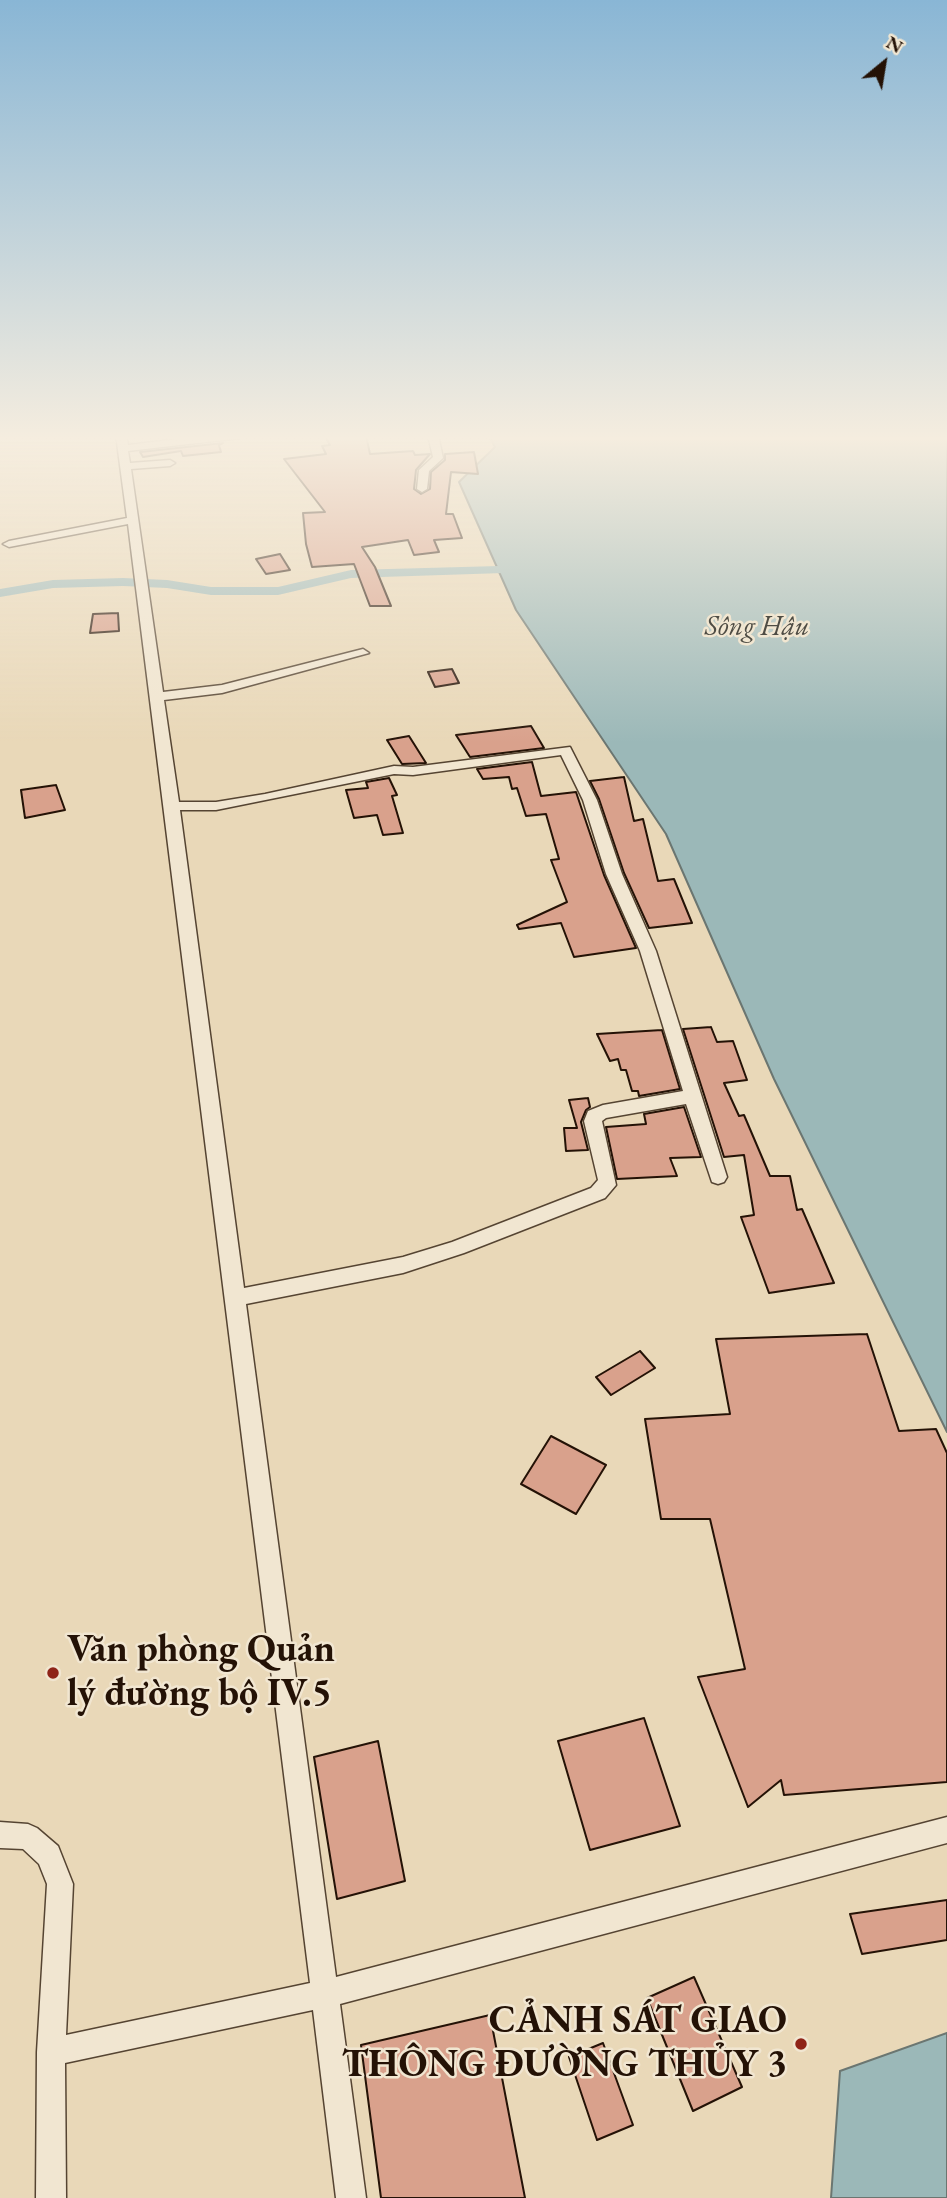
<!DOCTYPE html>
<meta charset="utf-8">
<style>
body{margin:0}
#map{position:relative;width:947px;height:2198px;overflow:hidden;background:#e9d8b8;font-family:"EB Garamond",serif}
canvas{display:block}
.north{position:absolute;left:849px;top:28px;width:70px;height:70px;-webkit-text-stroke:5px #f1e6d1;paint-order:stroke;rotate:30deg;font-size:19px;font-weight:700;line-height:28px;text-align:center;color:#241206}
.north::after{content:'';display:block;margin:auto;width:24px;height:32px;background:#241206;clip-path:polygon(50% 0,100% 100%,50% 72%,0 100%)}
</style>
<div id="map">
<canvas width="947" height="2198"></canvas>
<div class="north">N</div>
</div>
<script>
const ctx = document.querySelector('canvas').getContext('2d');
ctx.lineJoin = 'round';
function fill(path, color) {
  ctx.fillStyle = color;
  ctx.fill(path, 'evenodd');
}
function toPath(rows) {
  const path = new Path2D();
  for (const r of rows) {
    path.moveTo(r[0], r[1]);
    for (let i = 2; i < r.length; i += 2) path.lineTo(r[i], r[i + 1]);
  }
  return path;
}
function stroke(path, color, width, dash) {
  ctx.strokeStyle = color;
  ctx.lineWidth = width;
  ctx.lineCap = dash ? 'butt' : 'round';
  ctx.setLineDash(dash || []);
  ctx.stroke(path);
}
function write(font, color, halo, rows, align = 'center') {
  ctx.font = font + ' "EB Garamond",serif';
  ctx.lineWidth = 5;
  ctx.setLineDash([]);
  ctx.textBaseline = 'middle';
  ctx.strokeStyle = halo;
  ctx.fillStyle = color;
  for (const [text, x, y, turn = 0] of rows) {
    ctx.save();
    ctx.translate(x, y);
    ctx.rotate((+turn || 0) * Math.PI / 180);
    ctx.textAlign = isNaN(turn) ? turn : align;
    if (halo) ctx.strokeText(text, 0, 0);
    ctx.fillText(text, 0, 0);
    ctx.restore();
  }
}
const water = toPath([
 [488,435,947,435,947,1432,774,1079,666,834,516,610,459,482,495,447,488,435],
 [947,2033,947,2198,831,2198,840,2071,947,2033]
]);
fill(water, '#9bb8b8');
stroke(water, '#6b7671', 2);
fill(toPath([
 [499,566,506,570,504,573,351,578,278,595,211,595,167,588,123,586,53,588,0,597,0,589,53,580,123,578,167,580,211,587,278,587,351,570,499,566]
]), '#9bb8b8');
const building = toPath([
 [347,435,366,435,370,454,413,451,415,455,430,454,416,470,414,489,421,494,430,489,431,472,445,460,445,454,474,452,478,474,451,472,446,514,453,514,462,538,434,540,439,552,414,555,408,540,362,547,375,567,391,606,370,606,354,564,312,567,306,544,303,513,325,512,284,459,326,454,322,446,330,445,326,438,347,435],
 [223,443,219,445,221,452,183,456,181,451,143,457,140,452,223,443],
 [280,554,290,570,266,574,256,559,280,554],
 [118,613,119,631,90,633,93,614,118,613],
 [452,669,459,683,435,687,428,672,452,669],
 [531,726,544,748,470,757,456,735,531,726],
 [409,736,426,763,402,764,387,740,409,736],
 [532,762,541,796,576,792,604,875,636,948,574,957,561,923,519,929,517,925,567,902,551,860,559,859,546,814,526,816,517,788,512,789,509,777,483,779,477,769,532,762],
 [624,777,634,821,643,819,658,881,674,879,692,923,649,928,624,873,599,799,590,781,624,777],
 [389,778,397,795,392,796,403,833,383,835,377,815,354,818,346,790,368,788,366,782,389,778],
 [56,785,65,810,25,818,21,790,56,785],
 [711,1027,717,1042,733,1041,747,1080,724,1083,739,1116,744,1115,770,1176,790,1176,797,1210,802,1209,834,1283,769,1293,741,1217,754,1215,744,1155,724,1157,683,1029,711,1027],
 [662,1030,680,1089,639,1096,638,1091,632,1091,626,1070,621,1070,618,1059,610,1061,597,1034,662,1030],
 [588,1098,590,1107,586,1110,581,1122,588,1150,566,1151,564,1128,577,1128,569,1100,588,1098],
 [684,1107,701,1157,670,1158,677,1176,617,1179,606,1127,646,1124,644,1114,684,1107],
 [867,1334,899,1431,936,1429,947,1453,947,1782,784,1795,781,1780,748,1807,698,1677,745,1669,710,1519,661,1519,645,1419,730,1414,716,1339,867,1334],
 [640,1351,655,1368,611,1395,596,1377,640,1351],
 [551,1436,606,1465,576,1514,521,1484,551,1436],
 [644,1718,680,1826,590,1850,558,1741,644,1718],
 [378,1741,405,1881,337,1899,314,1757,378,1741],
 [947,1900,947,1940,862,1954,850,1914,947,1900],
 [694,1977,742,2087,693,2111,647,1998,694,1977],
 [490,2015,525,2198,381,2198,361,2045,490,2015],
 [603,2043,633,2125,597,2140,569,2057,603,2043]
]);
fill(building, '#d9a18c');
stroke(building, '#241206', 2);
const minor = toPath([
 [116,435,126,435,128,445,213,435,245,435,240,438,128,451,130,463,170,460,175,463,170,466,131,469,163,692,222,685,363,649,369,653,222,693,164,700,179,802,216,802,265,794,394,766,413,767,570,747,597,800,622,874,656,951,727,1177,724,1182,718,1184,712,1182,686,1104,606,1118,602,1121,616,1185,605,1198,464,1253,403,1273,246,1304,336,1977,947,1817,947,1843,340,2004,366,2198,336,2198,313,2010,65,2063,66,2198,36,2198,37,2052,47,1884,39,1864,23,1849,0,1848,0,1822,28,1824,37,1828,58,1846,73,1884,66,2035,310,1983,128,524,9,547,3,544,9,541,127,518,116,435],
 [561,755,583,800,606,874,640,951,683,1091,603,1105,588,1111,584,1121,598,1180,591,1188,452,1242,403,1257,244,1288,180,810,216,810,394,774,413,775,561,755],
 [428,435,438,435,443,458,429,471,427,489,422,492,417,489,419,470,433,457,428,435]
]);
stroke(minor, '#554432', 3);
fill(minor, '#f1e6d1');
const sky = ctx.createLinearGradient(0, 0, 0, 743);
sky.addColorStop(0, '#89b6d5');
sky.addColorStop(0.59, '#f5eddf');
sky.addColorStop(1, '#f5eddf00');
ctx.fillStyle = sky;
ctx.fillRect(0, 0, 947, 743);
for (const [x, y, r, color] of [
 [53,1673,7,"#8f2418"],
 [801,2044,7,"#8f2418"]
]) {
  const dot = new Path2D();
  dot.arc(x, y, r, 0, 2 * Math.PI);
  ctx.fillStyle = color;
  ctx.fill(dot);
  stroke(dot, '#f1e6d1', 2.5);
}
write('italic 28px', '#4e4c44', '#f1e6d1', [
 ["Sông Hậu",757,627]
]);
write('bold 38px', '#241206', '#f1e6d1', [
 ["Văn phòng Quản",67,1651],
 ["lý đường bộ IV.5",67,1695],
 ["CẢNH SÁT GIAO",787,2022,"right"],
 ["THÔNG ĐƯỜNG THỦY 3",787,2066,"right"]
], 'left');
</script>
